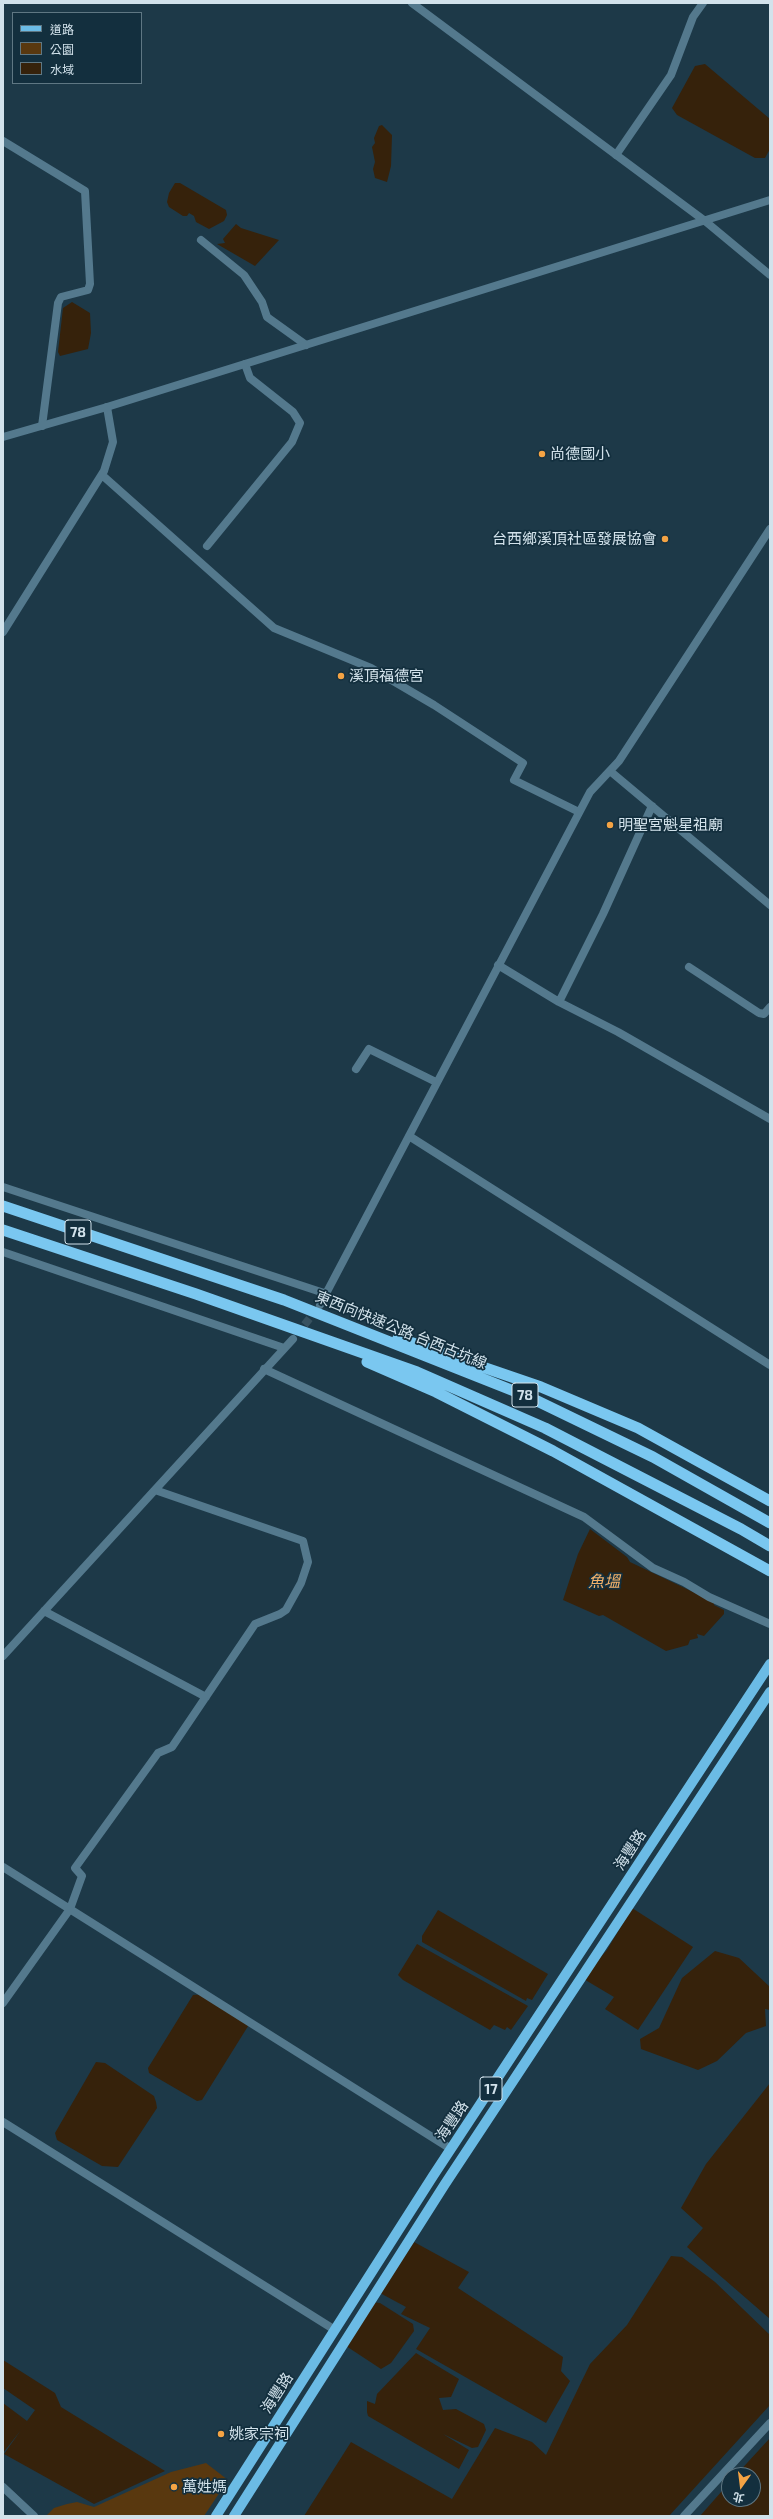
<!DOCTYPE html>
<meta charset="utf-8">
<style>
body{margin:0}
#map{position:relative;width:773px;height:2519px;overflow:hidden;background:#1d3948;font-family:"Exo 2","Noto Sans TC",sans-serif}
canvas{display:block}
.frame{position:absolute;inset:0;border:4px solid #d2e2eb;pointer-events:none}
.legend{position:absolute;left:12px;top:12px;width:130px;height:72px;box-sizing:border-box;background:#132f3e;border:1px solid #5f7783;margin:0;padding:5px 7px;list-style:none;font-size:12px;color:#d2e2eb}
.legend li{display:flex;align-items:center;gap:8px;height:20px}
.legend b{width:20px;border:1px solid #5f7783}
.north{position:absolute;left:721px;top:2467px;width:40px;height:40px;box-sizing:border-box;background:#132f3e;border:1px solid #5f7783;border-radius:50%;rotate:194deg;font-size:11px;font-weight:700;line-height:16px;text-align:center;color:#d2e2eb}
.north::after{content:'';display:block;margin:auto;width:14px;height:18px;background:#f4a344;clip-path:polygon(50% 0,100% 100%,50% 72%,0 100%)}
</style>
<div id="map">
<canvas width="773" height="2519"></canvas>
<div class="frame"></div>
<ul class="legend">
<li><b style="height:5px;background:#6bbbe5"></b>道路</li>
<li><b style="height:11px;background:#59380f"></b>公園</li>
<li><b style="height:11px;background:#36220b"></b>水域</li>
</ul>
<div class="north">北</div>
</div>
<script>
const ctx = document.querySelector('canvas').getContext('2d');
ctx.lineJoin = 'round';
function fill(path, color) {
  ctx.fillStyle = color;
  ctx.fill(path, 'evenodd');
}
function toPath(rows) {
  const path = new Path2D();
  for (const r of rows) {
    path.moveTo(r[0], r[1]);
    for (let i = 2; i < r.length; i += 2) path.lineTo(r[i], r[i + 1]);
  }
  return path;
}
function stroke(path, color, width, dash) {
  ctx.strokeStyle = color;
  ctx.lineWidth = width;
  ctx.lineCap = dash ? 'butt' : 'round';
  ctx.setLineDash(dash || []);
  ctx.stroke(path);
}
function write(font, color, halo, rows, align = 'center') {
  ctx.font = font + ' "Exo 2","Noto Sans TC",sans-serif';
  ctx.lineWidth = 3.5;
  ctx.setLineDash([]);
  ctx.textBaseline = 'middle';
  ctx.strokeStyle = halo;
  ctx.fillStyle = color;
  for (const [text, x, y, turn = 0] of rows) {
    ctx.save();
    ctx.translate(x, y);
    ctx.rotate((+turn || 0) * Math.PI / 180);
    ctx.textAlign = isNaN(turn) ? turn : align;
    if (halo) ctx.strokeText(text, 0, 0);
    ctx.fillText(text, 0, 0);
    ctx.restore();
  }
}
fill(toPath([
 [206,2463,228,2480,204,2516,46,2516,54,2508,67,2504,77,2502,94,2507,171,2472]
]), '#59380f');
fill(toPath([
 [705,64,770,119,770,149,765,158,755,158,677,115,672,108,695,66],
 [382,125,392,135,391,166,387,182,375,178,373,169,375,162,372,147,375,143,374,138,379,126],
 [175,183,180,183,226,210,227,215,224,221,209,229,196,222,194,216,189,213,187,216,183,216,169,207,167,202,169,193],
 [236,224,241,228,279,240,255,266,217,244,225,243,223,239],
 [72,302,90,313,91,333,88,349,60,356,58,352,63,308],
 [590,1529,627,1557,630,1562,714,1602,714,1605,724,1610,724,1614,704,1636,697,1634,698,1638,690,1640,688,1645,666,1651,603,1615,599,1616,563,1600,578,1554],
 [632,1908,693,1947,638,2030,605,2009,614,1997,582,1978,607,1950],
 [438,1910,548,1974,532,2000,527,1998,526,2001,422,1942,422,1936],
 [417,1944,528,2006,511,2030,507,2027,505,2030,494,2025,490,2030,403,1980,398,1975],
 [715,1951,739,1958,770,1987,770,2010,765,2009,766,2026,746,2033,717,2061,698,2070,641,2049,640,2039,659,2028,682,1978],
 [207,1994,250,2023,202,2100,197,2101,149,2073,148,2068,193,1995],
 [96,2062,105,2063,154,2096,156,2102,157,2108,118,2167,102,2166,57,2140,55,2133],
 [770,2083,770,2319,687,2247,703,2228,681,2208,706,2164],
 [414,2242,469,2272,458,2288,563,2357,561,2371,570,2381,546,2423,416,2349,430,2328,401,2314,406,2307,380,2293],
 [671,2256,682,2257,715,2282,770,2335,770,2405,669,2516,304,2516,351,2442,452,2499,495,2428,532,2442,546,2455,590,2364,627,2325],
 [372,2302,380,2303,413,2324,414,2331,391,2363,381,2369,343,2344],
 [416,2353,459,2379,451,2397,439,2398,443,2410,456,2409,484,2424,486,2430,478,2447,472,2448,443,2434,469,2450,459,2469,368,2416,367,2412,367,2401,375,2404,377,2394],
 [3,2360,55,2393,61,2407,165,2471,94,2504,4,2454,21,2430,3,2453,3,2403,27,2421,35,2410,3,2388],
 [770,2438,770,2516,700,2516,729,2483,729,2499,753,2499,753,2475,736,2475]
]), '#36220b');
stroke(toPath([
 [297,1334,317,1309]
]), '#385260', 8, [8, 4]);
stroke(toPath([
 [3,141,85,191,90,284,88,290,61,297,58,303,42,426],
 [616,155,671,75,693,17,703,3],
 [705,221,770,275],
 [201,240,244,275,262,302,267,317,306,345],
 [102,475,274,628,371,668,434,705,523,763,514,780,579,812],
 [207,546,292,442,300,423,293,412,250,378,245,364],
 [3,632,104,471,113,442,107,407],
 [610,771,770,905],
 [498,965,559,1002,618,1032,770,1119],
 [689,967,759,1013,764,1014,770,1007],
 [559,1002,603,914,652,806],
 [356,1069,369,1049,436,1082],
 [409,1136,770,1365],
 [3,1187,327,1294],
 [3,1252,284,1348],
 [320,1305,590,792,619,761,770,529],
 [264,1369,584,1517,653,1568,684,1582,709,1597,770,1624],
 [44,1611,206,1697],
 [3,1656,293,1339],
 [3,1867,451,2149],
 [3,2003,70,1909,82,1876,75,1868,158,1753,172,1747,255,1624,280,1614,286,1610,301,1583,308,1562,303,1541,155,1490],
 [3,2122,335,2330],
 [3,2487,34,2516],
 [684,2516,770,2423]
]), '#54798d', 8);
stroke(toPath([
 [412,3,705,221],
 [3,437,107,407,770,200]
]), '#54798d', 8);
stroke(toPath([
 [216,2516,433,2176,770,1664],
 [234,2516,445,2184,770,1692]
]), '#6bbbe5', 10);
stroke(toPath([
 [3,1206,284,1300,529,1397,653,1457,770,1523],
 [3,1230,196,1294,417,1372,545,1428,741,1529,770,1546],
 [398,1338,541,1387,638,1428,770,1501],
 [367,1362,436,1392,553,1451,770,1571]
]), '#7ac7f0', 11);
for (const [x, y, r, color] of [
 [542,454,4,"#f4a344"],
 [665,539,4,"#f4a344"],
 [341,676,4,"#f4a344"],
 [610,825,4,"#f4a344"],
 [221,2434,4,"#f4a344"],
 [174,2487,4,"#f4a344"]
]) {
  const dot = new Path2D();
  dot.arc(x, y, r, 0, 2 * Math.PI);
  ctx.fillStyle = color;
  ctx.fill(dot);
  stroke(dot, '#132f3e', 1.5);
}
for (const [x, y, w] of [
 [78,1232,26],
 [525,1395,26],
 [491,2089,22]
]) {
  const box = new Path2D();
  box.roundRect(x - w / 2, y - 12, w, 24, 3);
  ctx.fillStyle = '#132f3e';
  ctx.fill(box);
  stroke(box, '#d2e2eb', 1);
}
write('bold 14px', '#d2e2eb', null, [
 ["78",78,1232],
 ["78",525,1395],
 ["17",491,2089]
]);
write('15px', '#d2e2eb', '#132f3e', [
 ["尚德國小",550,454],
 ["台西鄉溪頂社區發展協會",657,539,"right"],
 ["溪頂福德宮",349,676],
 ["明聖宮魁星祖廟",618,825],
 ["姚家宗祠",229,2434],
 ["萬姓媽",182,2487]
], 'left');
write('15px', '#d2e2eb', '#132f3e', [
 ["東西向快速公路 台西古坑線",401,1330,22],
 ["海豐路",630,1850,-57],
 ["海豐路",452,2121,-56],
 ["海豐路",277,2393,-57]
]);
write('italic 16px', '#f4b26a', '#132f3e', [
 ["魚塭",604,1582]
]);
</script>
